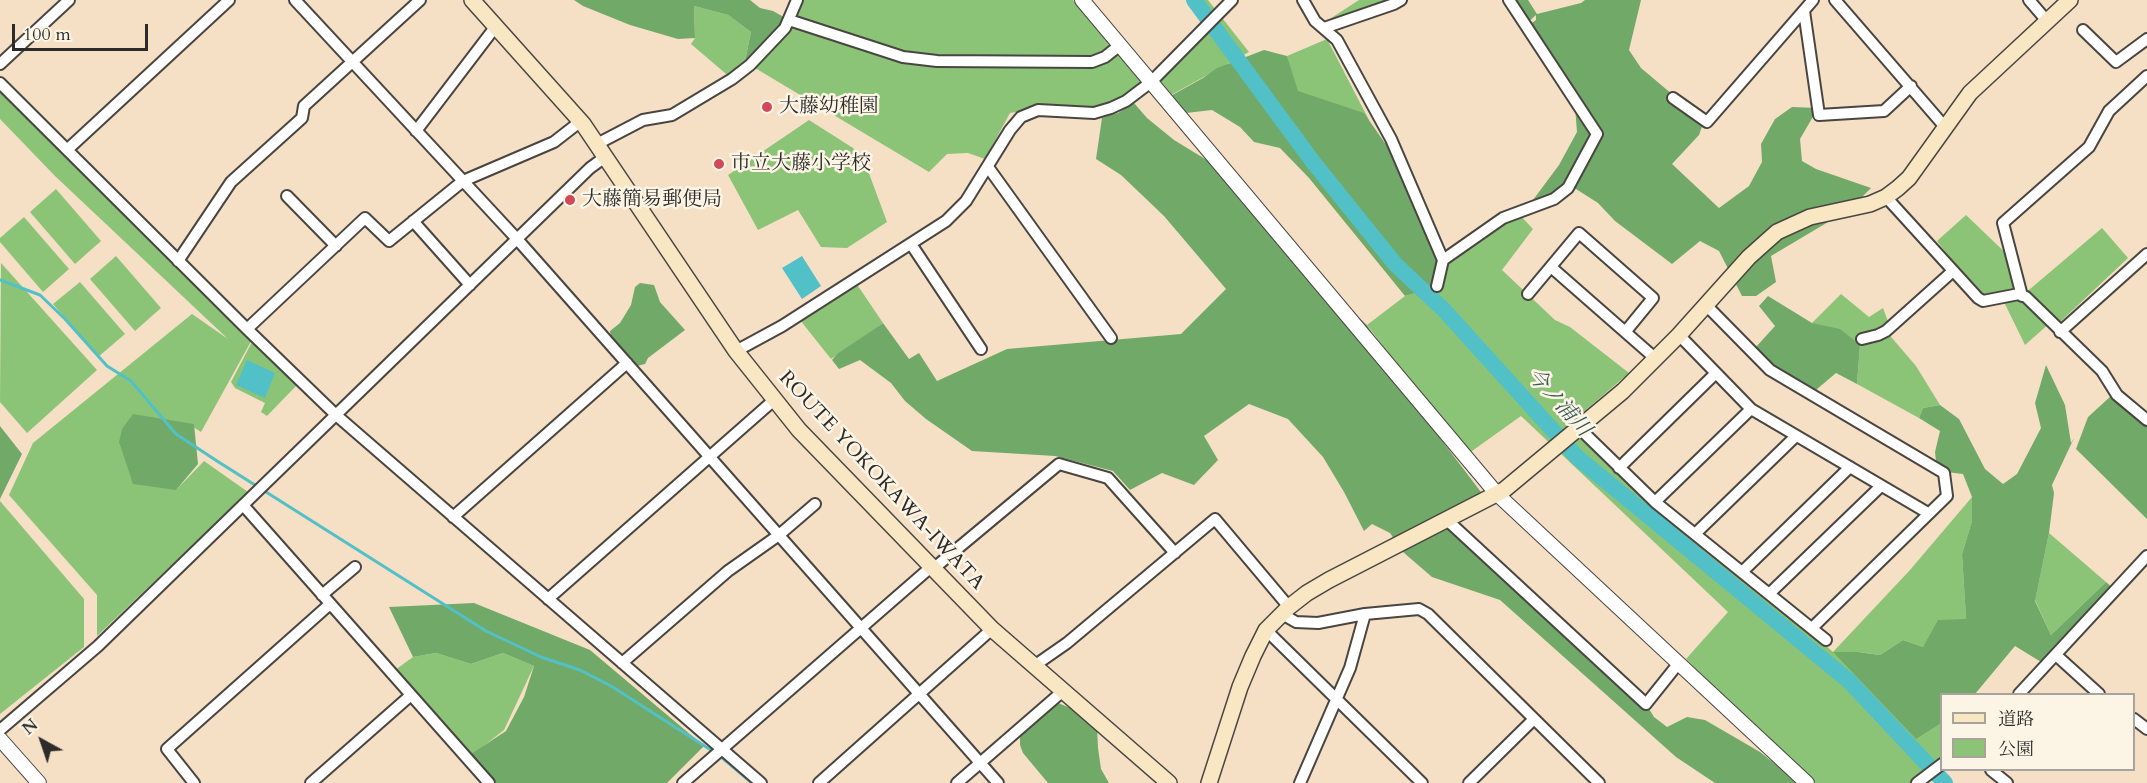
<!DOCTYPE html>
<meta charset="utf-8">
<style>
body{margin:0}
#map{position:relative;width:2147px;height:783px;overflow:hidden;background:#f5dfc5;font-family:Cardo,"Noto Serif JP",serif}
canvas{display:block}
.legend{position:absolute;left:1940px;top:693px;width:195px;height:78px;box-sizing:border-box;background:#fcf5e5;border:2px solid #a8a49b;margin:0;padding:8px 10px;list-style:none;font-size:18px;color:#2b2b2b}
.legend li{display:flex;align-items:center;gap:12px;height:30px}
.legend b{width:30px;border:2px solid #a8a49b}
.north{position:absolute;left:12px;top:711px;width:60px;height:60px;-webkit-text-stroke:4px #fcf5e5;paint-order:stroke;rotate:320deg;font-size:16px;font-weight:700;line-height:24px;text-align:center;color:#2b2b2b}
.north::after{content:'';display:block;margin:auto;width:21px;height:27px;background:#2b2b2b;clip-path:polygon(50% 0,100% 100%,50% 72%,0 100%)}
.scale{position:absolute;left:12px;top:24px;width:136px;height:27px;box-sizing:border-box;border:3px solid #2b2b2b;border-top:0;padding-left:8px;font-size:18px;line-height:21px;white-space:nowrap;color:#2b2b2b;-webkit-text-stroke:4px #fcf5e5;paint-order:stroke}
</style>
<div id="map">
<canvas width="2147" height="783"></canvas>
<ul class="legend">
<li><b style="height:8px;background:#f9e7c3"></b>道路</li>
<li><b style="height:16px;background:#8cc477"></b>公園</li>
</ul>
<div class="north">N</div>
<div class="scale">100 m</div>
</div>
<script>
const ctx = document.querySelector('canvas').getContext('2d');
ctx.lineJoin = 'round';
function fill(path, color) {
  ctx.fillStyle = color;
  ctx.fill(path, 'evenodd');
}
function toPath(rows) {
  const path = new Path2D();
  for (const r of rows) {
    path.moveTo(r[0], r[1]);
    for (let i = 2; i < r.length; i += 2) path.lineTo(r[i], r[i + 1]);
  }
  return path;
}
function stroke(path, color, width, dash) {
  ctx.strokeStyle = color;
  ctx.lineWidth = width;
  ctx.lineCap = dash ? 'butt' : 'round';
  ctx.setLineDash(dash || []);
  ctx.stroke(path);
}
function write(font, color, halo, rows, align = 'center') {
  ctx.font = font + ' Cardo,"Noto Serif JP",serif';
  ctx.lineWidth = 5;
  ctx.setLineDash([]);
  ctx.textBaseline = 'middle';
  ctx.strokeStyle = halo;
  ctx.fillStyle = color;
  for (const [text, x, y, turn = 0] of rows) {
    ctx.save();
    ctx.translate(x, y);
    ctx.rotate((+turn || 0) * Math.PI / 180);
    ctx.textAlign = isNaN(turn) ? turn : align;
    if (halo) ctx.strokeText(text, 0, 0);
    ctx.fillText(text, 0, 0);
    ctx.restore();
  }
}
fill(toPath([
 [801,0,1073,0,1142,83,1101,111,1060,105,1010,113,985,159,968,153,947,154,929,172,750,65],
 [1191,0,1208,0,1249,52,1171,95,1157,79,1214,27],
 [1359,0,1399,0,1322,24],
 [694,6,728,15,751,32,744,66,732,79,691,44,695,38],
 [1327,39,1369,120,1296,92,1287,56],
 [0,85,254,336,201,432,187,423,176,490,204,461,248,492,97,636,97,595,9,495,33,443,192,314,228,339,55,176,0,119],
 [809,120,853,148,867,168,887,222,847,248,821,247,798,210,758,230,728,175],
 [56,189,101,241,75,264,30,212],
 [1518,213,1533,229,1502,270,1555,320,1570,327,1629,373,1567,426,1754,582,1833,652,1910,570,1972,497,1972,521,1962,554,1966,619,1923,647,1903,640,1880,655,1858,652,1834,653,1941,722,1941,761,1918,783,1811,783,1686,659,1728,612,1521,416,1465,456,1367,325,1405,296,1437,286,1443,260],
 [1966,215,2013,260,2023,295,2102,228,2128,258,2059,323,2051,322,2025,345,2002,298,1983,301,1937,241],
 [24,217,69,269,43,292,0,242,0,238],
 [116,256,161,308,135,331,90,279],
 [1,263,97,370,27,433,0,402],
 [80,282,125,334,98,357,53,304],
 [856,283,883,323,831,359,800,320],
 [1841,294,1869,317,1883,308,1890,327,1886,331,1916,366,1940,405,1923,408,1919,418,1857,384,1860,345,1812,323],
 [253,340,297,385,267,416,261,412,265,403,235,388,231,382],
 [0,501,84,599,84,647,0,714],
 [2049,533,2106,582,2051,635,2035,600],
 [436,653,471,664,503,653,534,666,504,730,467,759,391,673,413,657]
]), '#8cc477');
fill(toPath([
 [574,0,750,0,760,8,773,11,789,20,744,66,751,32,728,15,694,6,695,38,678,39,630,25,583,6],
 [1508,0,1528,0,1537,14,1581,3,1585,0,1641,0,1629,50,1641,68,1704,121,1699,135,1672,164,1719,208,1749,186,1762,162,1761,144,1775,119,1792,107,1818,108,1800,139,1802,161,1816,169,1871,188,1850,209,1771,256,1776,282,1756,296,1742,296,1719,251,1700,241,1672,264,1615,221,1598,203,1576,189,1527,208,1559,165,1577,132,1574,94,1526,27,1536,20,1536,15,1525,25],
 [1264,50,1287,56,1298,91,1364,113,1405,172,1441,255,1432,288,1405,296,1309,178,1280,148,1254,142,1240,127,1212,110,1186,113,1165,99,1203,78,1217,68],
 [1134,103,1147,118,1174,140,1228,173,1319,282,1367,325,1427,421,1487,500,1447,520,1646,704,1654,717,1667,727,1687,717,1705,720,1760,752,1799,783,1715,783,1676,757,1500,600,1432,577,1403,552,1390,533,1372,524,1364,531,1344,492,1323,457,1288,419,1249,404,1204,436,1218,460,1194,485,1162,473,1130,490,1113,471,1055,456,972,451,926,419,905,401,891,383,860,360,839,369,832,360,837,354,883,323,909,359,919,353,937,381,1007,349,1181,334,1226,289,1164,216,1121,175,1096,159,1102,118,1118,113],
 [640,283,654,285,660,302,685,330,648,358,645,364,637,366,632,364,611,338,610,331,620,323,631,305,635,287],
 [1768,296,1812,323,1840,329,1860,345,1857,384,1836,373,1810,395,1763,364,1756,347,1775,326,1759,306],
 [2046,365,2065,405,2071,443,2074,438,2052,485,2054,493,2049,533,2035,601,2051,635,2106,582,2115,590,2046,665,2015,646,1975,694,1942,694,1941,723,1916,739,1833,652,1858,652,1880,655,1903,640,1923,647,1938,620,1966,619,1962,554,1972,521,1972,497,1963,474,1946,472,1936,461,1935,452,1940,431,1919,418,1923,408,1940,405,1959,419,1985,469,2003,484,2017,474,2041,428,2035,403],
 [2111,396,2147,422,2147,519,2076,449,2088,417],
 [133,414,194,424,198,464,176,490,133,484,119,442,122,429],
 [0,426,22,454,0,499],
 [474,603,590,650,704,746,667,783,496,783,471,754,506,731,524,697,534,666,503,653,471,664,436,653,413,657,389,607],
 [1058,703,1080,712,1097,727,1098,748,1101,769,1109,783,1048,783,1023,753,1020,745,1020,735,1030,720]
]), '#71aa68');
fill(toPath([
 [802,256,821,286,802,299,782,268],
 [247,360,275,373,265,398,236,385]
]), '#52c0c7');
stroke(toPath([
 [0,280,40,295,65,319,107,366,131,381,176,434,217,461,486,631,541,657,580,670,611,686,714,752],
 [720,756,752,783]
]), '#52c0c7', 3);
stroke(toPath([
 [1194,0,1313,162,1395,264,1444,310,1578,458,1849,681,1945,783]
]), '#52c0c7', 16);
const minor = toPath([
 [295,0,517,239,998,783],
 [1303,0,1315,21,1337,40,1391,139,1443,260,1437,286],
 [1835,0,1945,127],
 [2029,0,2047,21],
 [1804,11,1819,115,1884,111,1911,86],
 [789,20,903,57,937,61,1092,62,1105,57,1120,45],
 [1324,28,1394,4,1401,0],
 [2083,30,2116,62,2147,39],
 [0,64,69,0],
 [0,83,247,329,336,415,761,783],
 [1673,98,1707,122,1813,0],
 [416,131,496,26],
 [597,144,643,120,672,115,732,79,750,65,785,28,797,0],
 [68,149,229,0],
 [988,167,1111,338],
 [287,196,336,246],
 [1886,197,1978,298,1983,301,2019,294,2026,297,2102,371,2117,395,2147,420],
 [413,221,470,285],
 [911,244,981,349],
 [1443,260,1503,218,1554,199,1568,188,1597,134,1509,0],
 [178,261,231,182,302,118,304,106,420,0],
 [1551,267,1656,359],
 [1528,294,1579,233,1653,298,1626,331],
 [2022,296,2003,223,2089,147,2109,111,2147,76],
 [1707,306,1770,370,1944,473,1947,496,1812,628],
 [247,329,365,218,389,241,463,181,554,142,581,121],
 [2060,332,2147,254],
 [1679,335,1751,409,1928,513],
 [1862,339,1878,335,1886,331,1953,271],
 [736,351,782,326,946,221,966,201,1010,130,1021,117,1038,110,1094,113,1111,108,1126,101,1151,82,1232,0],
 [1579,428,1655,502,1826,640],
 [1619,468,1716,373],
 [1655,502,1751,409],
 [243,505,489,783],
 [453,517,627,363],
 [1447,520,1646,704,1678,664],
 [1695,534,1796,436],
 [933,569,1059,464,1108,478,1175,553],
 [1742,572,1850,467],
 [1769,594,1881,486],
 [322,595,355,567],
 [548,599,774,400],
 [1282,614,1296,622,1318,623,1365,614,1419,609,1428,614,1599,783],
 [1266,630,1422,783],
 [2056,655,2099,694],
 [622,663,728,571,779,535,815,504],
 [1034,666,1067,643,1215,519,1289,607],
 [2019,694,2147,556],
 [2134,719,2147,729],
 [0,730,98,646,590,168,605,157],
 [1991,770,2007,783],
 [194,783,167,749,330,604],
 [311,783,411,695],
 [683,783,931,567],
 [819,783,992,629],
 [957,783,1063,691],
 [1300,783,1350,668,1365,614],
 [1469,783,1534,719],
 [1917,783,1942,764]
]);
const tertiary = toPath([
 [1082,0,1497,494,1807,783],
 [0,739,39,783]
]);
const secondary = toPath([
 [472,0,583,124,736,351,799,430,992,629,1169,783],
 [1209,783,1240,687,1253,656,1266,630,1289,607,1307,593,1329,580,1504,490,1623,391,1679,335,1749,257,1777,232,1810,217,1870,204,1886,197,1898,188,1909,178,1970,93,2070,0]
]);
stroke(minor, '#494642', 14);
stroke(tertiary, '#494642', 16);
stroke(secondary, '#494642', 18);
stroke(minor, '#fff', 10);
stroke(tertiary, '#fff', 14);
stroke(secondary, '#f9e7c3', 15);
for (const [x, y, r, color] of [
 [767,107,6,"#d1495b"],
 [719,164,6,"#d1495b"],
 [570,200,6,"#d1495b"]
]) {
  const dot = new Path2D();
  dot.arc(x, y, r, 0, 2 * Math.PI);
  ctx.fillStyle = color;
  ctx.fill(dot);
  stroke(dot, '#fcf5e5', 2);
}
write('20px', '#2b2b2b', '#fcf5e5', [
 ["大藤幼稚園",779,107],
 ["市立大藤小学校",731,164],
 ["大藤簡易郵便局",582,200]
], 'left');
write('20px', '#2b2b2b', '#fcf5e5', [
 ["ROUTE YOKOKAWA-IWATA",881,481,47]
]);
write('italic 21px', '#37585a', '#fcf5e5', [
 ["今ノ浦川",1558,403,48]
]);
</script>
